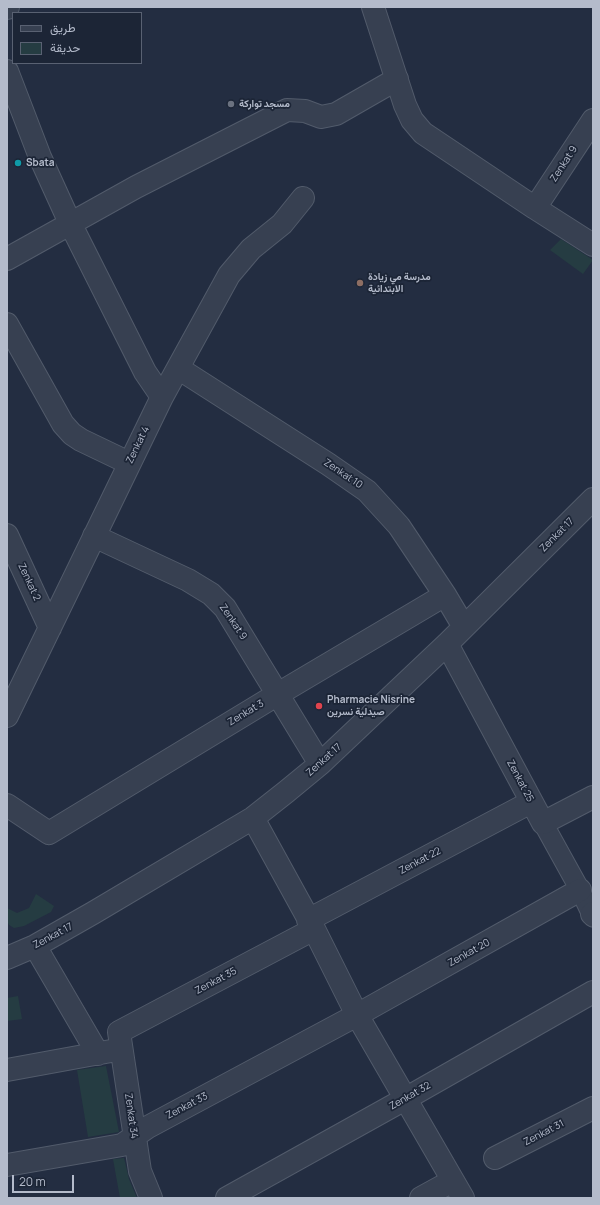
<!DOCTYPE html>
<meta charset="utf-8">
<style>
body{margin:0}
#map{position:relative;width:600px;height:1205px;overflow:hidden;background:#232d41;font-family:Manrope,Vazirmatn,sans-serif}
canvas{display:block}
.frame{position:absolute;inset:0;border:8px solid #b4bbcb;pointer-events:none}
.legend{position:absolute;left:12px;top:12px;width:130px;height:52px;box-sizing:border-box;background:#1c2536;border:1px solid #596172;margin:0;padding:5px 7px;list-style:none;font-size:12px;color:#b4bbcb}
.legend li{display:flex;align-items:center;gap:8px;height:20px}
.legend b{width:20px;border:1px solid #596172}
.scale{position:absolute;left:12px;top:1175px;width:62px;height:18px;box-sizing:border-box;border:2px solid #b4bbcb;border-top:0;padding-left:5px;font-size:12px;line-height:14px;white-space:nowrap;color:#b4bbcb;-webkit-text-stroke:3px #1c2536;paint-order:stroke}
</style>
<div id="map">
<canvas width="600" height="1205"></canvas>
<div class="frame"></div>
<ul class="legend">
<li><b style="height:5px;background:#374051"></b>طريق</li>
<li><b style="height:11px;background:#253c42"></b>حديقة</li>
</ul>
<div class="scale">20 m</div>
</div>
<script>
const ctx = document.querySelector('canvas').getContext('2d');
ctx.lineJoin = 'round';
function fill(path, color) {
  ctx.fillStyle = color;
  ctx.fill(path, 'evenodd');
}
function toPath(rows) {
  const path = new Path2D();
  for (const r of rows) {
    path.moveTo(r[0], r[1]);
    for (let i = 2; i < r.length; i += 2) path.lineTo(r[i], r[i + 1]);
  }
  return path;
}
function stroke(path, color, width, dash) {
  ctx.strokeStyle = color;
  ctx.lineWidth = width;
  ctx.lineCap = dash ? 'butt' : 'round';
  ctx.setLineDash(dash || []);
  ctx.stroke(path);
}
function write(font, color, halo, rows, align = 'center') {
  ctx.font = font + ' Manrope,Vazirmatn,sans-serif';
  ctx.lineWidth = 3.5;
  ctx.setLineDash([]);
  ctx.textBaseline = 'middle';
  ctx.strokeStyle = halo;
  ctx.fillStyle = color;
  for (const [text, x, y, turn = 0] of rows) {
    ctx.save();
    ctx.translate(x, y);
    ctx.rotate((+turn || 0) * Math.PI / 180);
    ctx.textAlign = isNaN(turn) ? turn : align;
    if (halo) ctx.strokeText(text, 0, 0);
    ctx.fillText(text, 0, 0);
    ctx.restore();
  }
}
fill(toPath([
 [561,239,593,260,583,274,550,250],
 [36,894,54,906,51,912,24,926,14,928,9,925,7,921,7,908,17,913,29,908],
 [18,996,22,1019,7,1021,7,998],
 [106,1066,119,1132,88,1137,77,1070],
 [124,1158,129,1179,137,1198,120,1198,113,1159]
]), '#253c42');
const pedestrian = toPath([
 [543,823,580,890,593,917]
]);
const minor = toPath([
 [373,7,405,105,412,120,423,133,535,208,593,245],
 [7,71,40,157,70,223,145,372,162,397],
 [535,208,593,120],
 [7,259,136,187,287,110,305,111,321,117,336,114,397,79],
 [7,324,63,424,72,434,81,440,129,463],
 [178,368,328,464,367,491,399,526,445,595,464,627],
 [7,535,50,628],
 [94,536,188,580,211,594,225,608,320,764],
 [447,644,543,823,593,797],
 [7,716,162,397,229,275,251,249,282,224,303,198],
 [7,805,49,833,278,694,445,595],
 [253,818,314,929,357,1015,463,1198],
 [592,914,593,913],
 [308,920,531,802],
 [35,946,98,1054],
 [7,958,35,946,93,913,253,818,286,792,320,764,447,644,593,499],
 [7,1070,111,1051],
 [495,1158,593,1108],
 [7,1165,122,1145,148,1127,357,1015,580,890],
 [151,1198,140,1171,119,1032,314,929],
 [227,1198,405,1099,593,992],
 [421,1198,452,1181]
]);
const tertiary = toPath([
 [7,8,8,7]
]);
stroke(pedestrian, '#525b6b', 21);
stroke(minor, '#525b6b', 24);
stroke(tertiary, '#525b6b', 24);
stroke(pedestrian, '#374051', 19);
stroke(minor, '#374051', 22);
stroke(tertiary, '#374051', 22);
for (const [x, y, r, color] of [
 [231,104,4,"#6b7280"],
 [18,163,4,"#0f9aa8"],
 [360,283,4,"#8d6e63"],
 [319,706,4,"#e0444e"]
]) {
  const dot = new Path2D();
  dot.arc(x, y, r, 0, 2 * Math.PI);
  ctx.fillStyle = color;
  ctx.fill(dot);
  stroke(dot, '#1c2536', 1.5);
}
write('bold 10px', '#b4bbcb', '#1c2536', [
 ["مسجد تواركة",239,104],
 ["Sbata",26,163],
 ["مدرسة مي زيادة",368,277],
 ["الابتدائية",368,289],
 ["Pharmacie Nisrine",327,700],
 ["صيدلية نسرين",327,712]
], 'left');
write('10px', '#b4bbcb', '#1c2536', [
 ["Zenkat 9",564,164,-57],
 ["Zenkat 4",138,445,-64],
 ["Zenkat 10",343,474,34],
 ["Zenkat 17",557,535,-45],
 ["Zenkat 2",29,582,65],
 ["Zenkat 9",233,622,56],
 ["Zenkat 3",246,713,-31],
 ["Zenkat 17",324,760,-42],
 ["Zenkat 25",520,781,62],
 ["Zenkat 22",420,861,-28],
 ["Zenkat 17",53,936,-28],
 ["Zenkat 20",469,953,-29],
 ["Zenkat 35",216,981,-28],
 ["Zenkat 32",410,1096,-30],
 ["Zenkat 33",187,1106,-28],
 ["Zenkat 34",131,1116,82],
 ["Zenkat 31",544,1133,-27]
]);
</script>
